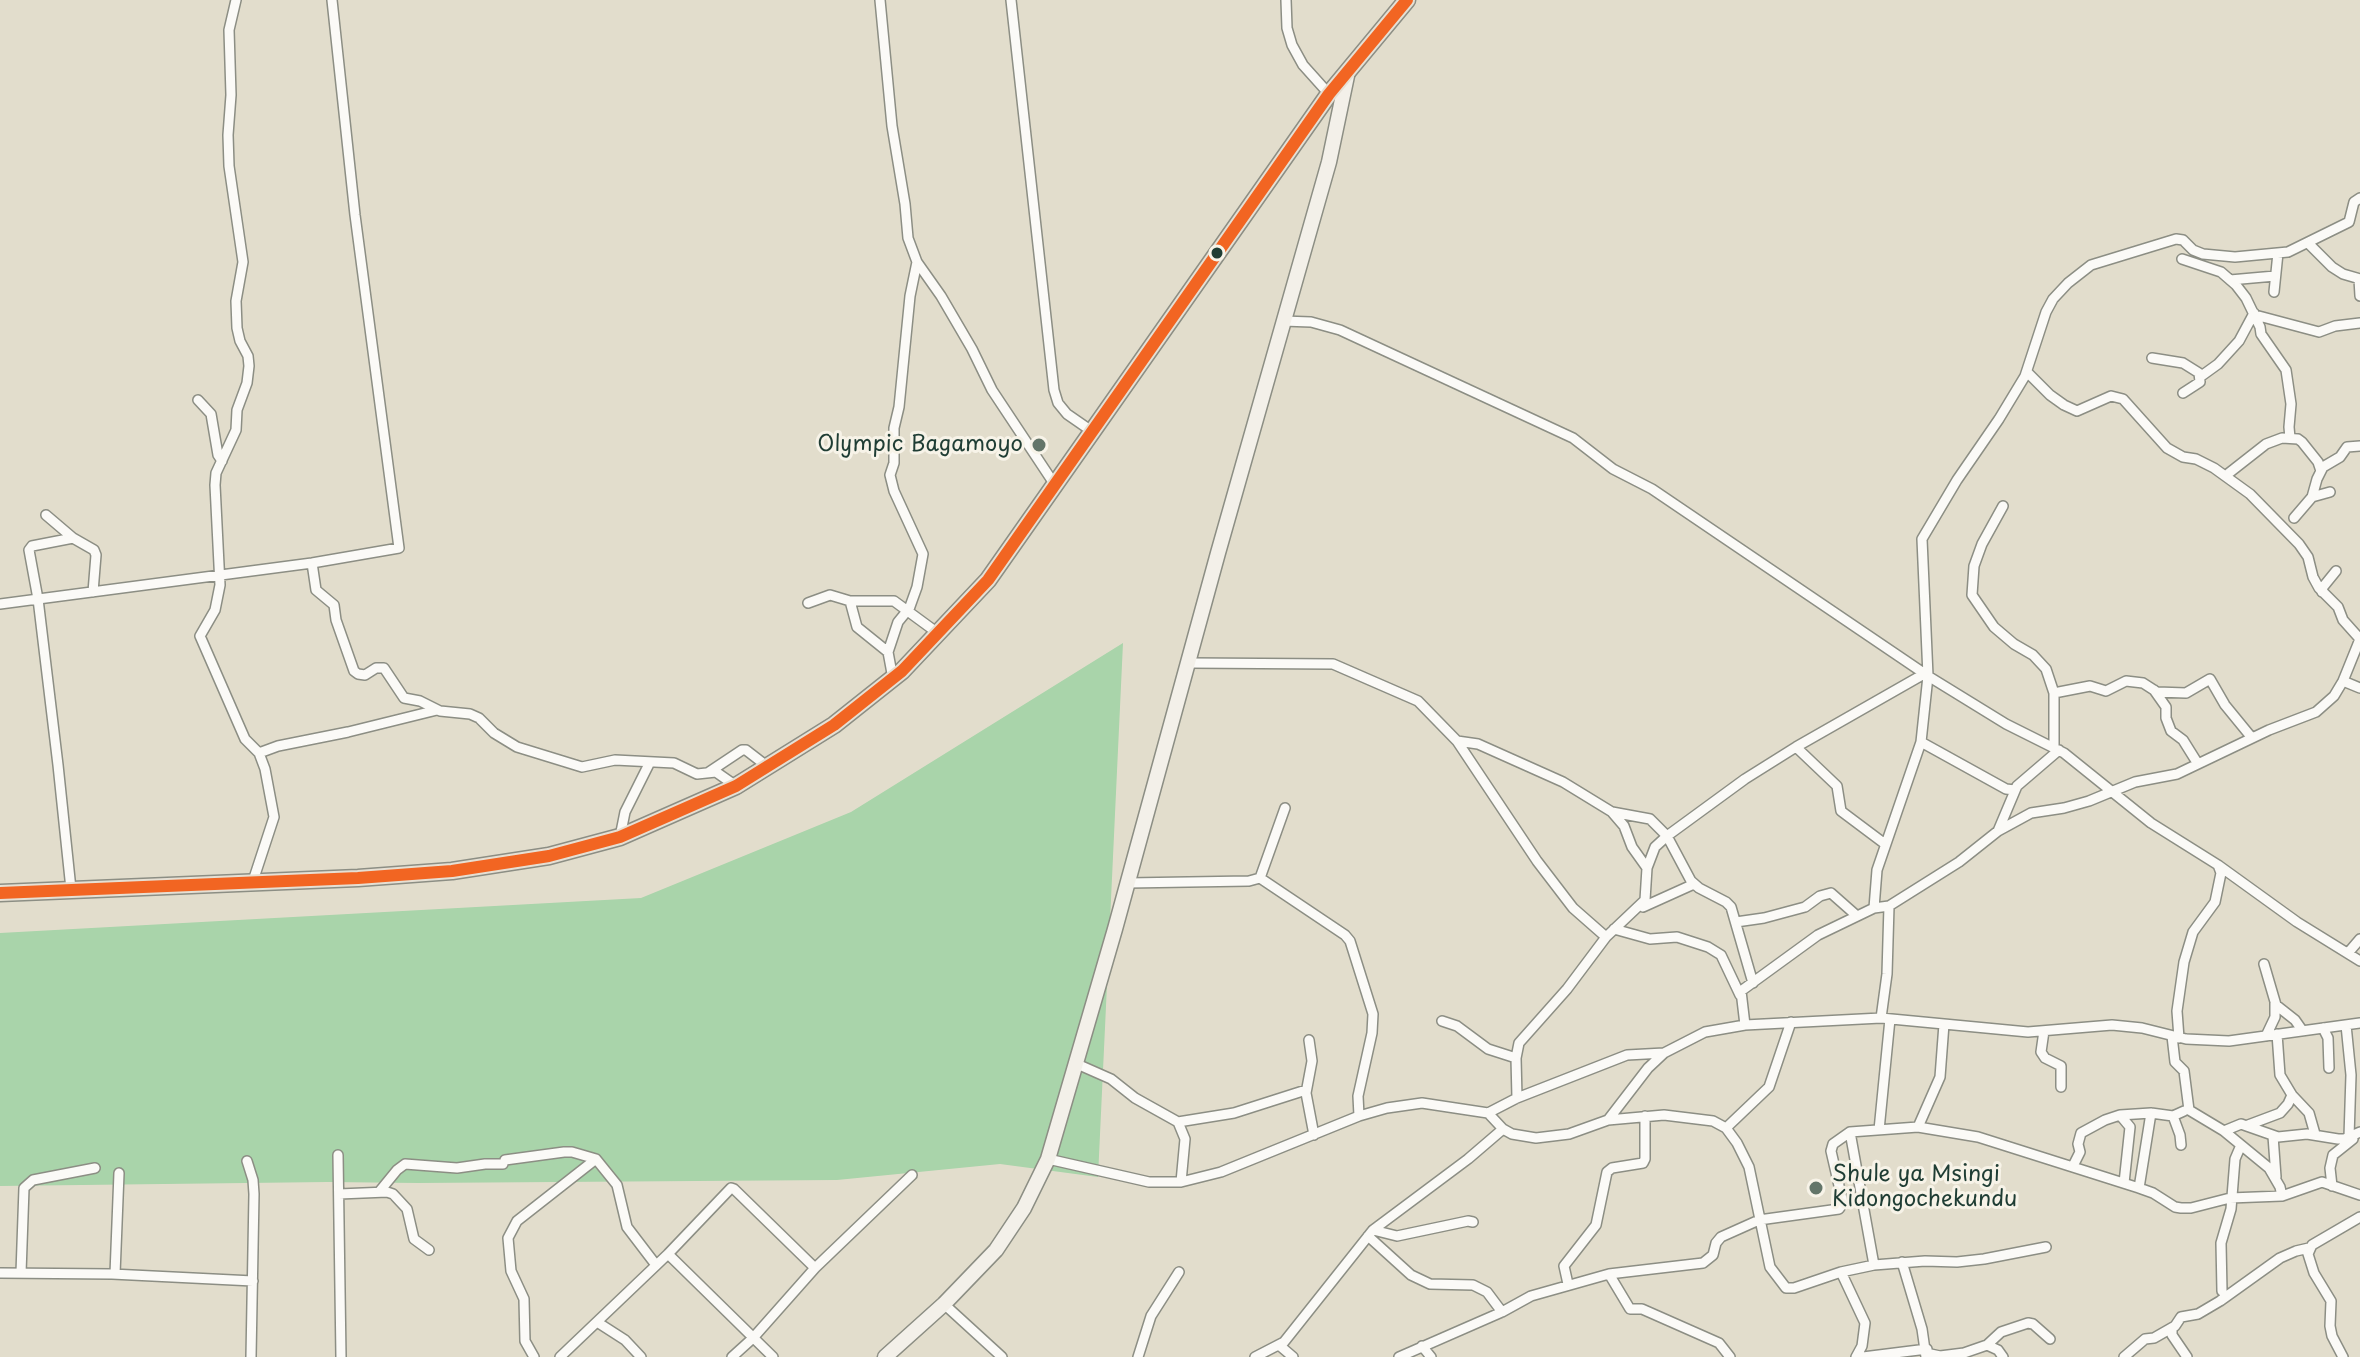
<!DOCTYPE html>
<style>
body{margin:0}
canvas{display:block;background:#e2ddcc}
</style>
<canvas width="2360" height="1357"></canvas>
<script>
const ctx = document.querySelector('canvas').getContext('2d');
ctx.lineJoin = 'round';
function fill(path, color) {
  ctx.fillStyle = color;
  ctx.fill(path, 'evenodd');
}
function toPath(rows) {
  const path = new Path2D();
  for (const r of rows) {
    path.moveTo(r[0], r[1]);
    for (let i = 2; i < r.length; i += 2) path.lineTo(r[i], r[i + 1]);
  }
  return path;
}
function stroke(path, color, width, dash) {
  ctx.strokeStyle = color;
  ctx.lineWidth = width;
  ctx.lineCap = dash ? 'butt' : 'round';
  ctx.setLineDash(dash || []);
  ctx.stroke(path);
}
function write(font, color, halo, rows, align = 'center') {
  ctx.font = font + ' "Playpen Sans",sans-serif';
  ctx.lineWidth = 6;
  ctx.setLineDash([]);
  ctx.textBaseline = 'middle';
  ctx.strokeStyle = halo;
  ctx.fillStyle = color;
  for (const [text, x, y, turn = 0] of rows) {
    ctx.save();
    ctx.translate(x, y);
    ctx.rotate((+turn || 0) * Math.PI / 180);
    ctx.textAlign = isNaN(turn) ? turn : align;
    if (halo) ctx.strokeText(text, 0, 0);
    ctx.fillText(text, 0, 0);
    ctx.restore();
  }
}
fill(toPath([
 [1123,643,1098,1177,1000,1164,837,1180,418,1183,328,1182,0,1186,0,933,641,898,851,812]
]), '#a9d4aa');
const minor = toPath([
 [236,0,229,30,231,95,228,135,229,166,243,262,236,301,237,328,240,341,248,356,249,366,247,383,237,410,236,430,216,473,215,485,220,585,215,610,200,636,245,739,259,753],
 [880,0,892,126,905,204,908,238,917,262,941,296,972,349,992,390,1055,485],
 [1011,0,1054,390,1058,403,1067,414,1093,432],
 [1286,0,1287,28,1292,45,1303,65,1329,94],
 [2308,243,2332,267,2343,274,2360,279],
 [2182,259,2221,272,2236,285,2246,298,2260,327,2261,334,2286,370,2291,404,2289,427,2290,438],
 [2359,279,2360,296],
 [2230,280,2275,276],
 [2274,292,2278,253],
 [2255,315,2319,332,2335,326,2360,323],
 [1283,321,1311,322,1340,330,1573,438,1613,469,1652,489,1928,676,2006,724,2064,753,2151,823,2218,865,2297,922,2360,961],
 [2152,358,2183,363,2199,373,2200,382,2183,393],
 [2027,372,2050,395,2064,405,2077,411,2111,396,2123,399,2167,448,2183,457,2196,459,2214,468,2250,494,2299,544,2308,557,2313,577,2319,588,2338,607,2343,620,2360,639],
 [2200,377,2218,364,2239,341,2254,313],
 [198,400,211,414,218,455,222,461],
 [2229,473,2266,444,2282,438,2298,439,2302,442,2318,462,2321,471],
 [2312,497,2317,479,2323,467,2340,457,2347,447,2360,446],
 [2003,506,1982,544,1974,566,1972,595,1994,627,2014,644,2033,655,2046,669,2054,693,2054,747],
 [46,515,73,538,94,550,96,555,93,592],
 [2294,518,2312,497,2330,492],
 [312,563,316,590,334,605,336,620,354,671,358,674,365,675,376,668,384,668,404,698,420,701,440,711,470,714,479,718,494,733,517,747,582,767,615,760,674,763,697,774,716,772,736,786],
 [2322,592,2323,587,2336,571],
 [850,601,857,627,888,652,893,679],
 [808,603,830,595,850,601,894,601,939,634],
 [0,604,312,563,399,548,355,215,332,0],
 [908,612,917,587,923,554,894,491,890,475,894,463,894,428,899,407,910,296,917,262],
 [888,652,898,622,907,611],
 [1189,663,1333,664,1418,701,1457,741,1537,861,1573,908,1606,937],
 [2343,681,2360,688],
 [2154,690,2166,707,2166,718,2171,731,2183,740,2198,764],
 [2054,693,2090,686,2106,691,2126,681,2143,683,2157,692,2186,693,2210,679,2225,705,2252,738],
 [1457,741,1478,744,1563,782,1612,812,1624,826,1632,847,1647,868],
 [1921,742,2006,789,2015,790],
 [1796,747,1837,786,1841,811,1885,844],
 [709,772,742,750,746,750,768,767],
 [1612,812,1650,819,1667,836,1691,881,1699,888,1726,902,1731,907,1753,983],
 [1998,831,2017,786,2059,750],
 [620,837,625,812,650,762],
 [1260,878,1345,935,1350,941,1373,1014,1372,1033,1358,1096,1359,1116],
 [253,881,274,817,265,769,259,753,278,746,348,732,437,710],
 [1128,883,1249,881,1260,878,1285,808],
 [71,889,58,765,38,599,29,550,32,546,73,538],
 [1643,907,1694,884],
 [1874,908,1877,870,1921,742,1928,676,1922,539,1957,480,1999,419,2025,376,2046,312,2053,299,2068,283,2091,265,2176,239,2183,240,2193,250,2203,254,2235,257,2288,252,2349,222,2354,202,2360,198],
 [1736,922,1764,918,1805,907,1820,896,1831,893,1857,916],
 [1614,929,1650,939,1677,937,1708,947,1721,955,1740,995],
 [2348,953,2360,939],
 [2264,964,2276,1005,2295,1020,2302,1030],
 [1881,1018,1887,974,1889,906,1959,862,1998,831,2031,813,2064,808,2089,801,2135,782,2177,774,2269,730,2316,712,2334,696,2343,681,2360,639],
 [1442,1021,1457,1026,1488,1049,1516,1058],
 [1745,1025,1741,991,1818,935,1874,908,1889,906],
 [2346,1025,2351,1075,2349,1137],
 [2323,1028,2328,1038,2329,1068],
 [2044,1031,2041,1052,2045,1058,2061,1066,2061,1087],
 [2277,1034,2280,1075,2292,1095,2309,1113,2315,1134],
 [2172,1036,2175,1062,2184,1071,2189,1110,2224,1131,2241,1145,2235,1159,2231,1209,2221,1243,2222,1291],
 [2266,1036,2275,1017,2275,1003],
 [2179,1038,2177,1011,2184,962,2193,932,2215,902,2221,873,2218,865],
 [1309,1040,1312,1061,1306,1093,1314,1135],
 [1077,1064,1111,1079,1135,1098,1178,1122,1185,1139,1181,1182],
 [1517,1098,1516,1058,1519,1043,1567,989,1606,937,1645,900,1647,868,1655,847,1667,836,1745,779,1796,747,1924,674],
 [1488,1113,1517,1098,1627,1055,1664,1053],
 [2120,1115,2130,1127,2124,1183],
 [2173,1116,2180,1135,2181,1145],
 [1608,1120,1664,1115,1713,1121,1726,1128,1737,1143,1749,1167,1770,1267,1786,1288,1794,1288,1841,1272,1874,1265,1925,1261,1957,1262,1984,1259,2046,1247],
 [1178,1122,1234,1113,1306,1090],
 [2248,1125,2280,1113,2288,1104,2292,1095],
 [1918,1127,1940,1077,1944,1024],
 [1726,1128,1769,1087,1791,1022],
 [1879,1130,1890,1019],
 [2224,1131,2241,1124,2278,1137,2307,1134,2338,1139,2344,1139,2360,1132],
 [1850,1132,1874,1265],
 [2273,1136,2276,1177],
 [2241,1145,2269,1168,2280,1187,2282,1196],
 [338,1155,341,1357],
 [1048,1159,1149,1182,1181,1182,1221,1172,1359,1116,1387,1108,1422,1103,1488,1113,1503,1129,1512,1134,1536,1138,1569,1134,1608,1120,1648,1068,1664,1053,1705,1032,1745,1025,1881,1018,2028,1032,2112,1025,2142,1028,2186,1039,2229,1041,2360,1023],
 [505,1160,564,1152,572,1152,596,1159,617,1185,627,1227,656,1265],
 [247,1161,253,1180,254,1194,251,1357],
 [2073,1166,2080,1152,2078,1144,2081,1133,2105,1120,2120,1115,2151,1113,2173,1116,2184,1111],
 [2332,1186,2330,1168,2333,1155,2353,1139],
 [2139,1188,2151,1113],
 [379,1192,397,1170,405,1164,457,1168,485,1164,503,1164],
 [339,1194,387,1192,393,1194,407,1209,414,1239,429,1250],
 [1373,1230,1397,1236,1468,1221,1473,1222],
 [1368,1236,1411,1275,1430,1284,1473,1285,1487,1292,1502,1312],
 [668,1254,773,1357],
 [1902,1262,1922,1329,1926,1357],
 [1841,1272,1865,1323,1862,1346,1856,1357],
 [0,1273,112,1274,253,1281],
 [21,1273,24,1188,33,1180,95,1168],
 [115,1274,119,1173],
 [1609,1274,1630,1309,1642,1309,1719,1343,1730,1357],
 [1568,1284,1564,1266,1596,1225,1607,1172,1612,1168,1643,1163,1645,1159,1645,1116],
 [944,1304,1002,1357],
 [597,1322,625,1340,641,1357],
 [2172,1328,2172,1335,2187,1357],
 [1279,1345,1293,1357],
 [1987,1345,1998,1350,2003,1357],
 [1422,1346,1431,1357],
 [1926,1353,1940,1356,1964,1353,1987,1345,2001,1332,2028,1323,2033,1324,2050,1339],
 [534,1357,525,1341,524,1299,511,1271,508,1238,517,1221,596,1159],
 [560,1357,668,1254,731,1188,734,1189,815,1268],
 [732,1357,753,1338,815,1268,912,1175],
 [1138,1357,1151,1316,1179,1272],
 [1255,1357,1284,1342,1373,1230,1468,1159,1503,1129],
 [1399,1357,1502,1312,1531,1296,1609,1274,1703,1263,1713,1255,1716,1243,1721,1237,1759,1220,1839,1209,1843,1203,1831,1151,1833,1144,1850,1132,1918,1127,1978,1137,2139,1188,2153,1193,2175,1207,2181,1208,2191,1208,2230,1198,2282,1196,2322,1182,2360,1195],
 [1863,1357,1927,1349],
 [2124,1357,2145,1339,2154,1338,2175,1326,2181,1317,2198,1314,2220,1301,2280,1258,2296,1251,2309,1248],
 [2343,1357,2332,1336,2330,1326,2331,1301,2314,1273,2308,1254,2312,1245,2360,1217]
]);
const secondary = toPath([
 [885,1357,944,1304,996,1250,1024,1208,1048,1159,1115,929,1218,553,1329,162,1348,71]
]);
const trunk = toPath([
 [0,893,358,878,452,871,549,856,620,837,736,786,834,725,902,671,988,580,1329,94,1407,0]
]);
stroke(minor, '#8c8e84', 12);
stroke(secondary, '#8c8e84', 17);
stroke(trunk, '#8c8e84', 19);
stroke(minor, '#fbfaf7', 9);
stroke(secondary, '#f3f0e9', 14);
stroke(trunk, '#e6e0d4', 16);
stroke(toPath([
 [0,893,358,878,452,871,549,856,620,837,736,786,834,725,902,671,988,580,1329,94,1407,0]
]), '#f26522', 12);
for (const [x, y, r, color] of [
 [1217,253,7,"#1f3d34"],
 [1039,445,8,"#637569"],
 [1816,1188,8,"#637569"]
]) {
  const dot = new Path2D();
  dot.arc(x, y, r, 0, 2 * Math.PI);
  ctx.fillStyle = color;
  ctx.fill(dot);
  stroke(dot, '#f7f3e8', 3);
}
write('22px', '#1f3d34', '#f7f3e8', [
 ["Olympic Bagamoyo",1023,445],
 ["Shule ya Msingi",1832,1175,"left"],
 ["Kidongochekundu",1832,1200,"left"]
], 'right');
</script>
